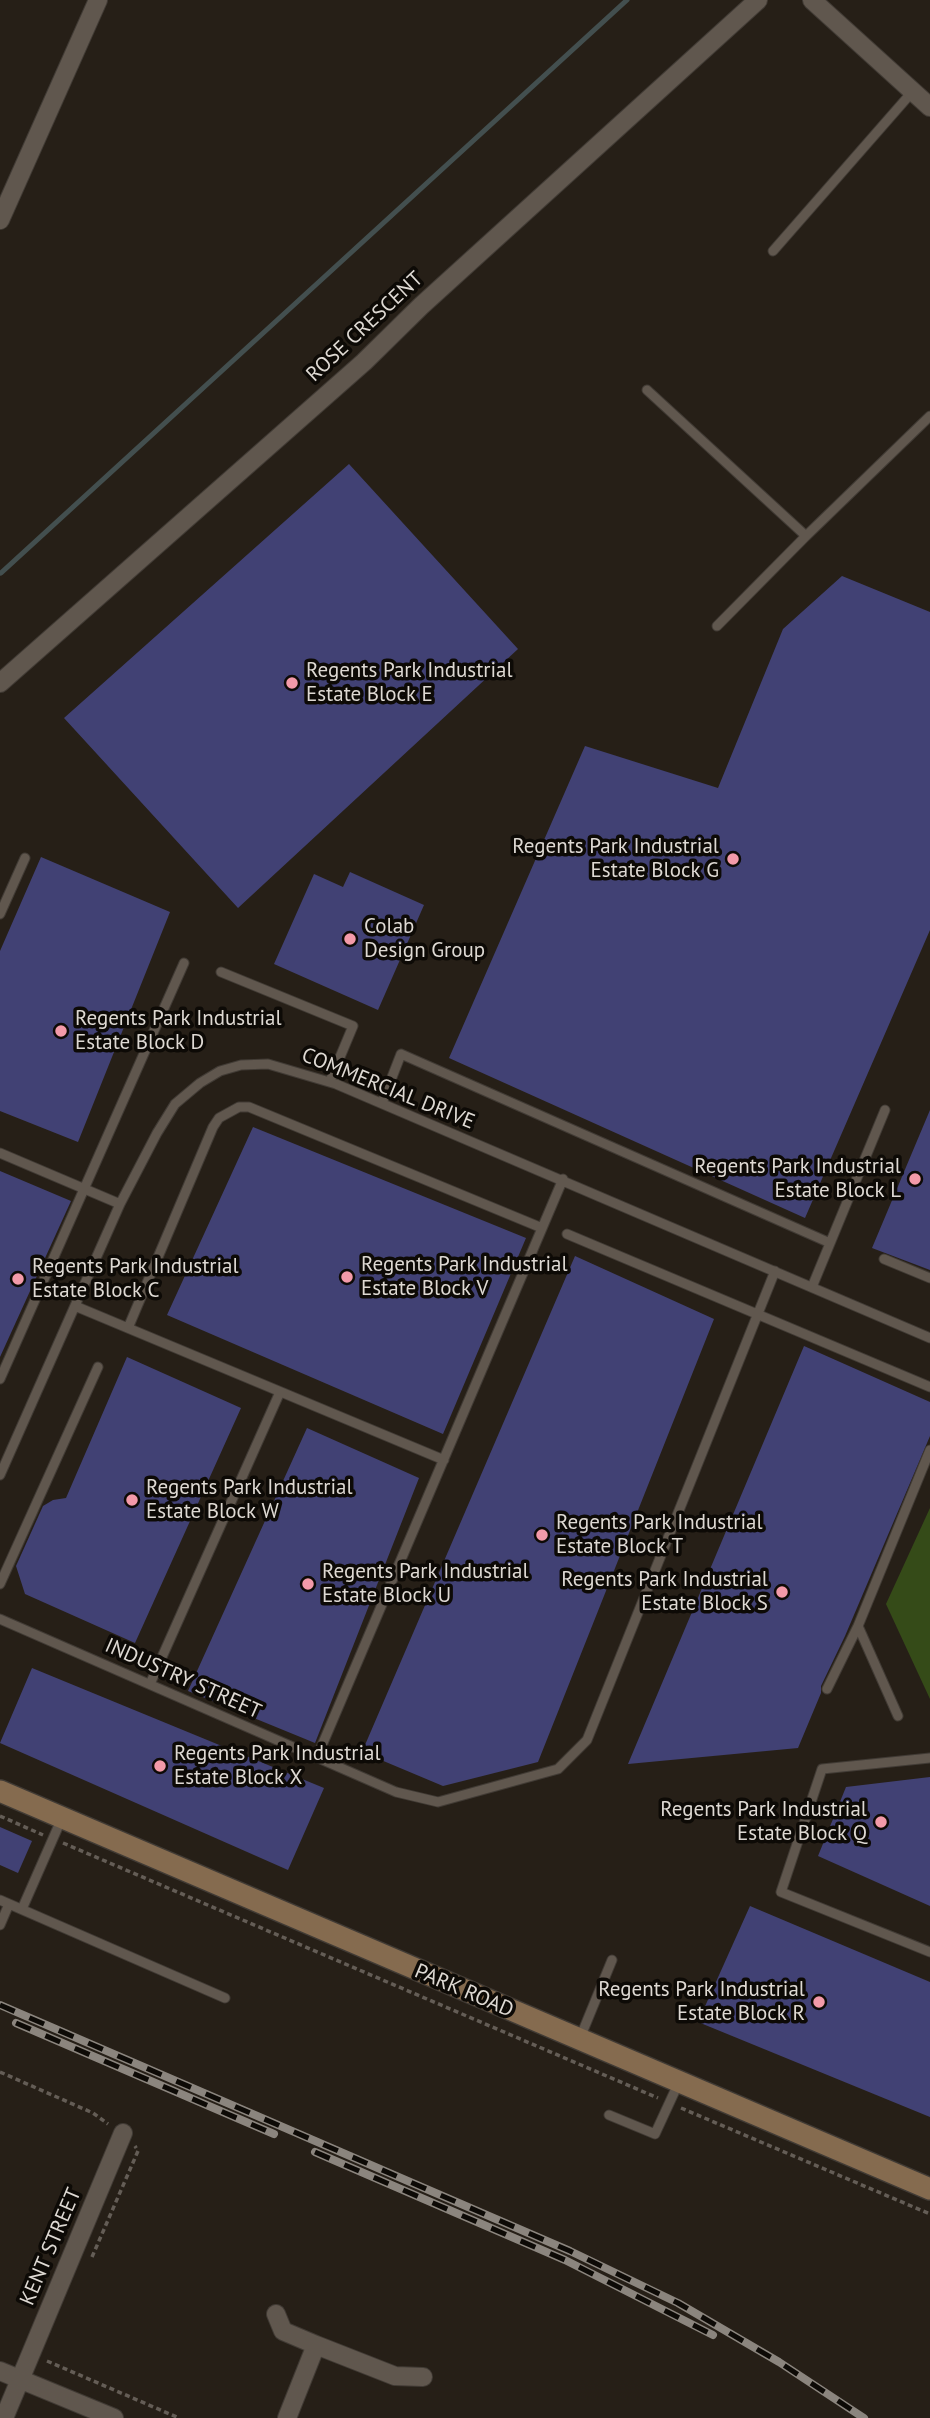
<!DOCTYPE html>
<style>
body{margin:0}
canvas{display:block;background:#261f17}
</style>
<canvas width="930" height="2418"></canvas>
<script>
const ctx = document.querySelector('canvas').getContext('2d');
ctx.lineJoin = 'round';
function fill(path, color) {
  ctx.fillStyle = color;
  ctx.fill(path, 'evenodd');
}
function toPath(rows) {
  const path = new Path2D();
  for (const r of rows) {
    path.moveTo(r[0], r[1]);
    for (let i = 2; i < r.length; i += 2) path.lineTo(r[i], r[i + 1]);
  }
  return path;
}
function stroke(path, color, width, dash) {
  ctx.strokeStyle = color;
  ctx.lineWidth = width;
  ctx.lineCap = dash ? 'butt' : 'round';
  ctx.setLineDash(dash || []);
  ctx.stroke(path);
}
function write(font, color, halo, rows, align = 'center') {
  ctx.font = font + ' "PT Sans",sans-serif';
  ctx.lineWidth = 7;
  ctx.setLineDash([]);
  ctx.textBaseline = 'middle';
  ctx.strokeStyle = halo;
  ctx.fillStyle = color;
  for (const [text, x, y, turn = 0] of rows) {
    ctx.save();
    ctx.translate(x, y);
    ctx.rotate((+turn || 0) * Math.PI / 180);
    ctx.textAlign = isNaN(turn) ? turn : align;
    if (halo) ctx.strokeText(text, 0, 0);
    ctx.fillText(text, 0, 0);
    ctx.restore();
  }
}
fill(toPath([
 [930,1508,930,1699,886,1604]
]), '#354b18');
stroke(toPath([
 [1,573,627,0]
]), '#434f4f', 5);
fill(toPath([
 [349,464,518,649,238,908,64,718],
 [842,576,930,612,930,930,805,1218,449,1058,585,746,718,788,783,629],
 [41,857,170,912,78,1142,0,1111,0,951],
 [350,872,424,905,378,1010,274,964,314,874,343,887],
 [930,1110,930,1270,872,1248],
 [253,1127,526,1238,443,1434,167,1315],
 [0,1171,71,1201,0,1357],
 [575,1256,714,1319,538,1762,443,1786,362,1752],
 [804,1346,930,1402,930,1436,845,1636,821,1686,821,1693,798,1748,628,1764],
 [127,1357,241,1408,135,1643,25,1594,16,1566,43,1506,53,1500,66,1498],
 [307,1428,419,1478,315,1743,188,1691],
 [32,1668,324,1788,288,1870,0,1743],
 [930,1777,930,1906,818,1856,846,1787],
 [0,1827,32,1841,18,1873,0,1865],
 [750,1906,930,1982,930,2117,698,2022]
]), '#414174');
const lane = toPath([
 [773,251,913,91],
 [647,390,806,536,930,416],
 [717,626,806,536],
 [0,914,25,858],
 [221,972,353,1026,330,1081],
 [382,1103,401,1054,830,1243],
 [0,1153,120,1204],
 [567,1234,930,1387],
 [884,1259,930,1278],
 [812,1287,885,1110],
 [75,1306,444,1460],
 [128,1328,213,1127,219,1118,239,1107,249,1107,542,1228],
 [0,1379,184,963],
 [0,1475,120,1204,157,1133,175,1104,200,1083,220,1071,241,1065,268,1064,336,1084,930,1338],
 [0,1584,98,1367],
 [0,1619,396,1792,438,1802,558,1769,587,1740,775,1271],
 [858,1626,898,1716],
 [150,1684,280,1392],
 [827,1689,858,1626,930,1450],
 [317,1757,563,1179],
 [930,1758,822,1769,781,1892,930,1952],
 [0,1900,225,1998],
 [22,1909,62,1818],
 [0,1925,9,1904],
 [580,2038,612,1960],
 [609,2115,655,2134,679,2082]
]);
const street = toPath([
 [812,0,930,107],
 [0,220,98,0],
 [0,683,364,362,421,306,758,0],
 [276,2314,283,2331,316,2345,395,2376,423,2377],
 [0,2371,114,2418],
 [4,2418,123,2133],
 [287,2418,316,2345]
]);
const secondary = toPath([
 [0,1791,930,2189]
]);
stroke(lane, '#413b35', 11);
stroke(street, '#413b35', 20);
stroke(secondary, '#413b35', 24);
stroke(toPath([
 [0,1816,43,1835],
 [63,1843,658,2098],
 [0,2072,93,2113,108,2124],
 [681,2108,930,2214],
 [92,2257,138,2151,135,2146],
 [47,2361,179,2418]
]), '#645d56', 3.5, [5, 3.5]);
stroke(lane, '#60574e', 9);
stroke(street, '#60574e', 18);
stroke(secondary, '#856b4f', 21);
const rail = toPath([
 [0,2005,570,2251,678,2303,779,2362,864,2418],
 [16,2023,274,2134],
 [315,2152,565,2260,713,2335]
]);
stroke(rail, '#8b857e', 8);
stroke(rail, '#0d0a06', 5, [16]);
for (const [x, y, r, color] of [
 [292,683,7,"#f39aa9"],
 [733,859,7,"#f39aa9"],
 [350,939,7,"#f39aa9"],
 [61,1031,7,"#f39aa9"],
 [915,1179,7,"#f39aa9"],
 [347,1277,7,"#f39aa9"],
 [18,1279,7,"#f39aa9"],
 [132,1500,7,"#f39aa9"],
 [542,1535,7,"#f39aa9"],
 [308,1584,7,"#f39aa9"],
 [782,1592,7,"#f39aa9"],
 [160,1766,7,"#f39aa9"],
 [881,1822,7,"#f39aa9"],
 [819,2002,7,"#f39aa9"]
]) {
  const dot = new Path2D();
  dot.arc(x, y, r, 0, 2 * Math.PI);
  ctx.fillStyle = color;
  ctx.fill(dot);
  stroke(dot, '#0d0a06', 2.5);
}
write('21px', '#ded9d3', '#0d0a06', [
 ["ROSE CRESCENT",365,327,-43],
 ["COMMERCIAL DRIVE",388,1089,22],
 ["INDUSTRY STREET",183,1679,24],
 ["PARK ROAD",464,1991,23],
 ["KENT STREET",51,2247,-67]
]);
write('21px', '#ded9d3', '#0d0a06', [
 ["Regents Park Industrial",306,671],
 ["Estate Block E",306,695],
 ["Regents Park Industrial",719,847,"right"],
 ["Estate Block G",719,871,"right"],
 ["Colab",364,927],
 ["Design Group",364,951],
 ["Regents Park Industrial",75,1019],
 ["Estate Block D",75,1043],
 ["Regents Park Industrial",901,1167,"right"],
 ["Estate Block L",901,1191,"right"],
 ["Regents Park Industrial",361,1265],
 ["Estate Block V",361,1289],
 ["Regents Park Industrial",32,1267],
 ["Estate Block C",32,1291],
 ["Regents Park Industrial",146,1488],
 ["Estate Block W",146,1512],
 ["Regents Park Industrial",556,1523],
 ["Estate Block T",556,1547],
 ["Regents Park Industrial",322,1572],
 ["Estate Block U",322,1596],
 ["Regents Park Industrial",768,1580,"right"],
 ["Estate Block S",768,1604,"right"],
 ["Regents Park Industrial",174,1754],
 ["Estate Block X",174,1778],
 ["Regents Park Industrial",867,1810,"right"],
 ["Estate Block Q",867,1834,"right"],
 ["Regents Park Industrial",805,1990,"right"],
 ["Estate Block R",805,2014,"right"]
], 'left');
</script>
